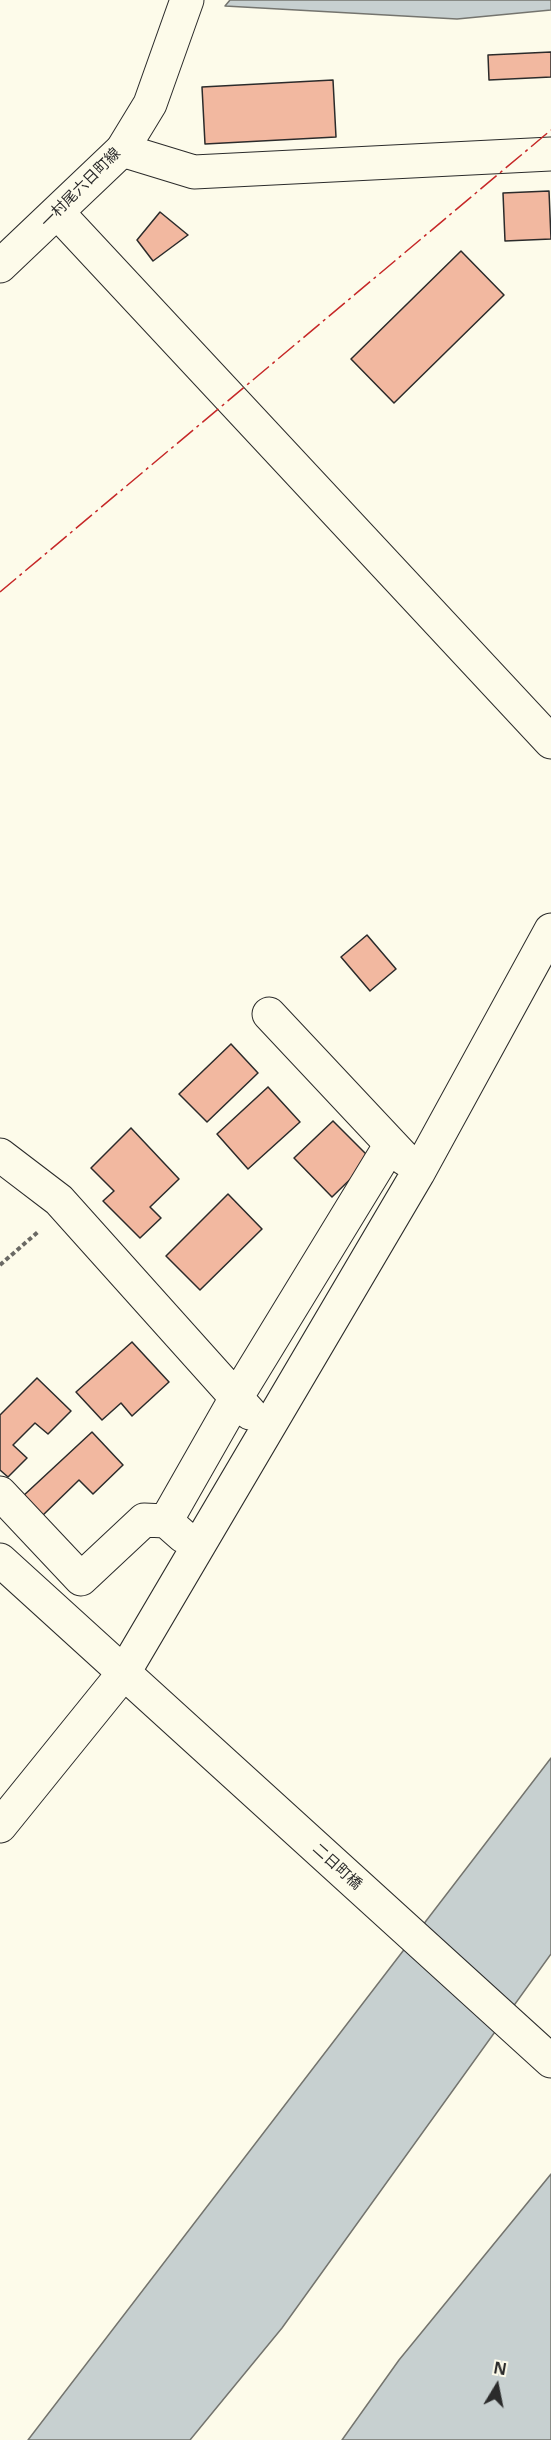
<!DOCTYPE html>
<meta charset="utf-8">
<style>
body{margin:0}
#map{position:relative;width:551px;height:2440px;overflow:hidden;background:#fdfbea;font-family:"Open Sans",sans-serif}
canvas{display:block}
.north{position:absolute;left:467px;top:2356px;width:60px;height:60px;-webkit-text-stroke:4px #fdfbea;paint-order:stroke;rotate:10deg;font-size:16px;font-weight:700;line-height:24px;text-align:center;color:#2b2b2b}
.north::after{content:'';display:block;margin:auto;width:21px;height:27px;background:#2b2b2b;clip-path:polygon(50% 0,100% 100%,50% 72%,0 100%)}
</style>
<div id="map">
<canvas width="551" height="2440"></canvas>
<div class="north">N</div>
</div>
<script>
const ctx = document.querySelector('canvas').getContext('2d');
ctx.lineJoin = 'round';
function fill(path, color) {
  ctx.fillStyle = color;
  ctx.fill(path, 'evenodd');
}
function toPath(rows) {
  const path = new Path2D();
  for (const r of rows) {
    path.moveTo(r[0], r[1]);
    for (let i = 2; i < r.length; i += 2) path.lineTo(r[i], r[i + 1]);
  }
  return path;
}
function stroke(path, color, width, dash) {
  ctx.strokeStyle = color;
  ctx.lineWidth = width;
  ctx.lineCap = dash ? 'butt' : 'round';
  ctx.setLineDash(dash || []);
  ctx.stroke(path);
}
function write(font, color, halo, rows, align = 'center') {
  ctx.font = font + ' "Open Sans","Noto Sans JP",sans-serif';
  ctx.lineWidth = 4.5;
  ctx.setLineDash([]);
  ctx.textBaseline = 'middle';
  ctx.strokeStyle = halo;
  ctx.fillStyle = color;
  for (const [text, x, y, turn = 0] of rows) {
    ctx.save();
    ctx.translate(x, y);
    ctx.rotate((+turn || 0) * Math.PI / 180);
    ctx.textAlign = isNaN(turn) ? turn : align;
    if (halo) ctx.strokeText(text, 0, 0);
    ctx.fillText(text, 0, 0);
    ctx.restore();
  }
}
const water = toPath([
 [230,0,551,0,551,10,457,19,225,6,230,0],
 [551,1758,551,1954,282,2328,190,2440,28,2440,551,1758],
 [551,2174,551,2440,342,2440,399,2360,551,2174]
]);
fill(water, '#c7d0d0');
stroke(water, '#74746e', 1.5);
const building = toPath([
 [551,52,551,77,489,80,488,55,551,52],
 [333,80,336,137,205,144,202,87,333,80],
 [549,191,551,239,505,241,503,193,549,191],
 [160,212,188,235,153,261,137,240,160,212],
 [461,251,504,295,394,403,351,359,461,251],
 [367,935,396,969,370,991,341,957,367,935],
 [231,1044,258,1073,207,1122,179,1094,231,1044],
 [268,1087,300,1122,248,1169,217,1134,268,1087],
 [333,1121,371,1159,332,1197,294,1158,333,1121],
 [131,1128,179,1179,150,1207,161,1218,140,1238,103,1201,114,1191,91,1168,131,1128],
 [228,1194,262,1229,200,1290,166,1256,228,1194],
 [132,1342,169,1382,132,1416,121,1403,102,1420,76,1392,132,1342],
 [37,1378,71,1411,48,1434,35,1423,13,1445,27,1458,8,1477,0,1470,0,1415,37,1378],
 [92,1432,123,1465,93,1494,79,1480,41,1517,22,1497,92,1432]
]);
fill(building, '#f2b8a0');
stroke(building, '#2b2b2b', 1.5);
const street = toPath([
 [122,150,194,172,551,154],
 [58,213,551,742],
 [269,1014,405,1159],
 [0,1155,59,1200,250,1413],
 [0,1493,81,1579,144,1520,166,1521,183,1536],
 [166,1521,236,1398,391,1144],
 [0,1826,123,1674,418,1173,551,930]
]);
const secondary = toPath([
 [0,266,122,150,150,104,187,0],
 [0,1560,551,2061]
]);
stroke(street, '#2b2b2b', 35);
stroke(secondary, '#2b2b2b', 35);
stroke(toPath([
 [0,1265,39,1231]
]), '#6a6964', 4, [4.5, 3]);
stroke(street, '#fdfbea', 33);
stroke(secondary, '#fdfbea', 33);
stroke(toPath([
 [0,592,551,130]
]), '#c62828', 1.5, [21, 4.5, 3, 4.5]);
write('15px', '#2b2b2b', '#fdfbea', [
 ["一村尾六日町線",81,188,-45],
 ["二日町橋",337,1867,42]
]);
</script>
